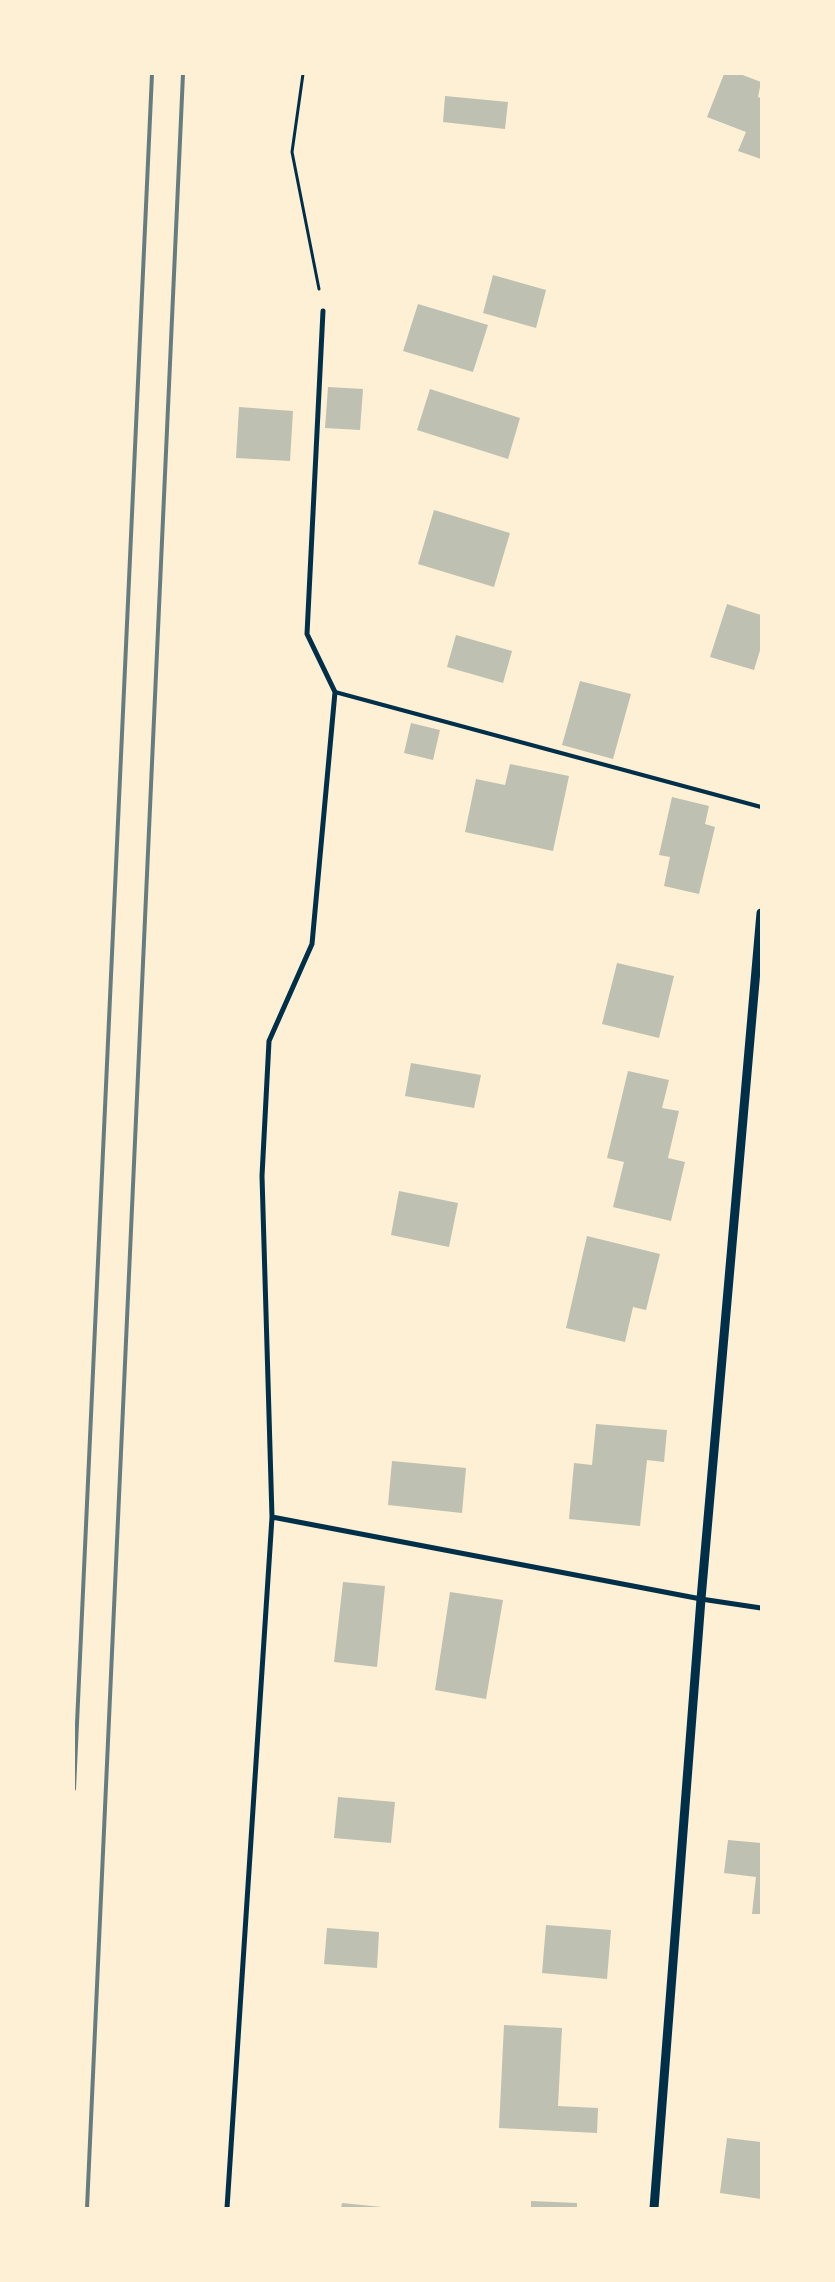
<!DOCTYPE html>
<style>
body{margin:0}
#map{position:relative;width:835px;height:2282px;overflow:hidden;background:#fdf0d5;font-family:"Nunito Sans",sans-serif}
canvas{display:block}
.frame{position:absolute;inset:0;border:75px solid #fdf0d5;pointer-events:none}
</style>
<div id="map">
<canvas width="835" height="2282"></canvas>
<div class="frame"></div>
</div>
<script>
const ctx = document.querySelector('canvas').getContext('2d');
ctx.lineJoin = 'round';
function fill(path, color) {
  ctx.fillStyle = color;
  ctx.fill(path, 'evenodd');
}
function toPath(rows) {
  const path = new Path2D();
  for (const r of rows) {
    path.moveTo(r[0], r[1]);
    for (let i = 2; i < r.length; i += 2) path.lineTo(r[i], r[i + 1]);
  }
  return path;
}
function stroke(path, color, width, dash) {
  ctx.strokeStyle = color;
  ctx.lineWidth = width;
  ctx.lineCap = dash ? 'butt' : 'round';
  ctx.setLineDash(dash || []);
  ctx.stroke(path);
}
fill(toPath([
 [724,74,740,74,761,82,758,97,761,98,761,159,738,151,746,132,707,117],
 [445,96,508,102,505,129,443,122],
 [493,275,546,290,536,328,483,313],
 [418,304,488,325,473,372,403,351],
 [328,387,363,389,360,430,325,428],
 [430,389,520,418,508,459,417,430],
 [239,407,293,411,290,461,236,458],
 [434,510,510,533,494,587,418,564],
 [727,604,761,615,761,647,754,670,710,657],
 [456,635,512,651,503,683,447,667],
 [580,681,631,694,613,759,562,745],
 [411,723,440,730,433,760,404,753],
 [510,764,569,776,553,851,465,832,476,779,505,785],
 [672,797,709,806,705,824,715,827,699,894,664,886,670,857,659,855],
 [617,963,674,976,659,1038,602,1024],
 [411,1063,481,1075,474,1108,405,1096],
 [628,1071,669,1080,662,1108,679,1111,668,1158,685,1162,671,1221,613,1207,624,1162,607,1158],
 [399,1191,458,1203,449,1247,391,1235],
 [587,1236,660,1254,646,1310,633,1307,625,1342,566,1328],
 [596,1424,667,1430,664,1462,647,1460,640,1526,569,1519,574,1463,592,1465],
 [392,1461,466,1468,462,1513,388,1505],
 [343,1582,385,1586,377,1667,334,1662],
 [450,1592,503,1600,486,1699,435,1690],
 [338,1797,395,1802,391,1843,334,1838],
 [728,1840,761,1843,761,1914,752,1914,756,1877,724,1873],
 [546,1925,611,1930,607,1979,542,1973],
 [327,1928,379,1932,377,1968,324,1964],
 [504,2025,562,2028,558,2106,598,2108,597,2133,499,2128],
 [727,2138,761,2142,761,2199,720,2193],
 [531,2201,577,2203,577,2208,531,2208],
 [342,2203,382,2207,382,2208,341,2208]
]), '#bec0b2');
stroke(toPath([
 [303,74,292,152,319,289]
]), '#003049', 3);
stroke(toPath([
 [335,692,761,807]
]), '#003049', 4);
stroke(toPath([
 [272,1517,701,1599,761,1608],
 [227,2208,272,1517,262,1176,269,1041,312,944,335,692,307,634,323,311]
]), '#003049', 5);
stroke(toPath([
 [654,2208,701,1599,761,913]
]), '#003049', 9);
stroke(toPath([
 [74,1789,152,74],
 [87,2208,183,74]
]), '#657d81', 4);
</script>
